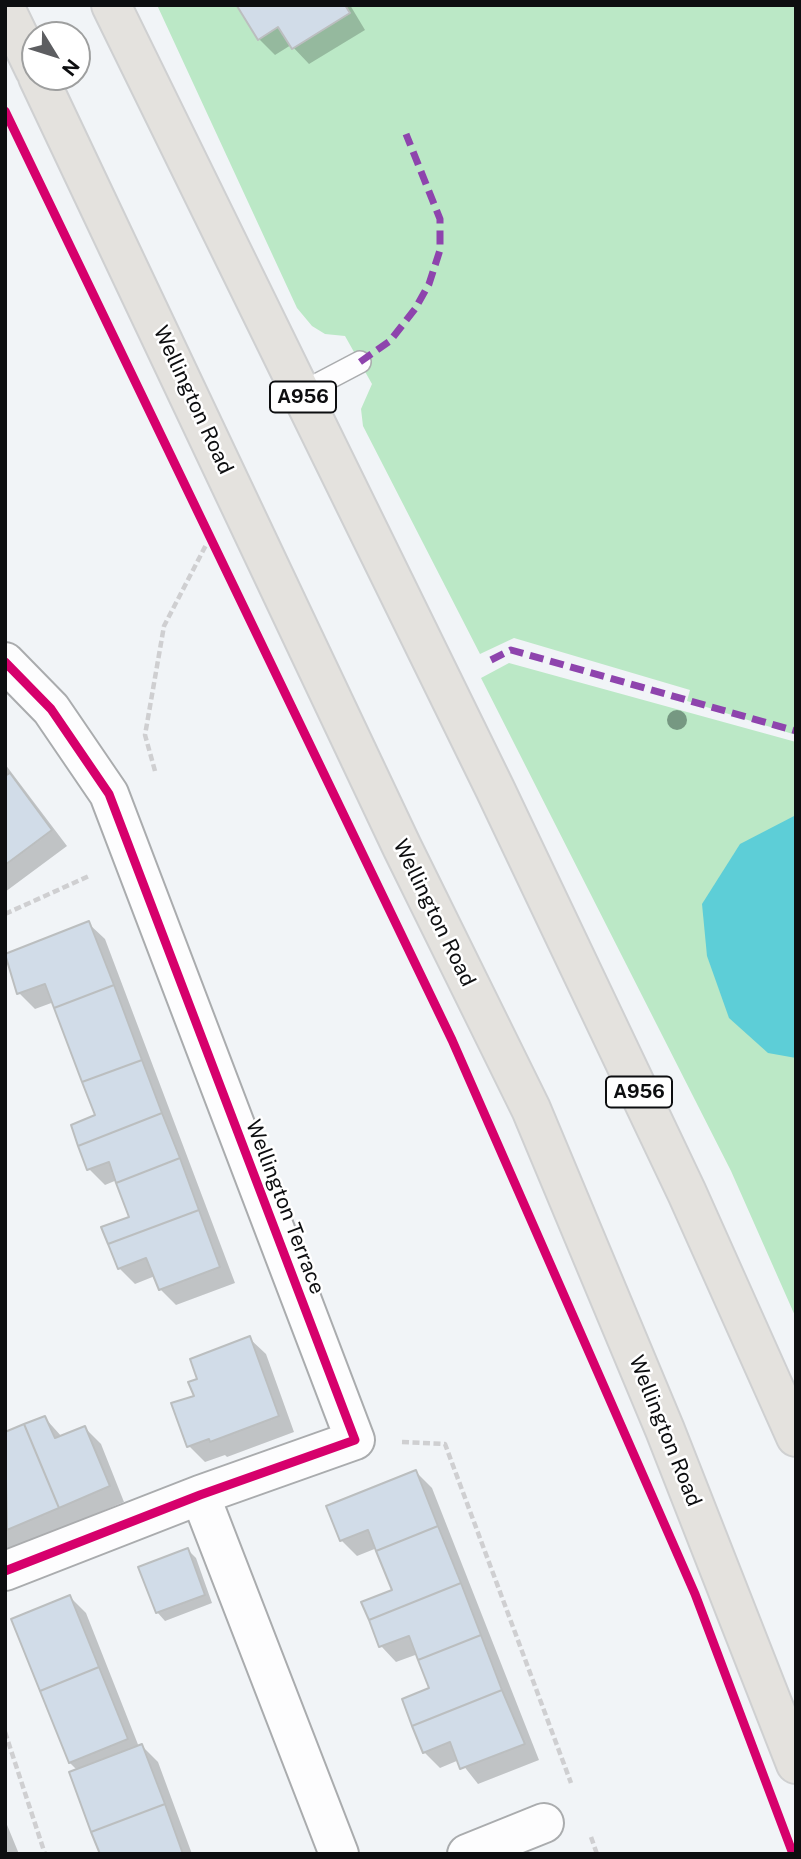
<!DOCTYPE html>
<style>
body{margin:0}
#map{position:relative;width:801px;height:1859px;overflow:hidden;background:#f1f4f7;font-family:"Public Sans",sans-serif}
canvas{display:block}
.frame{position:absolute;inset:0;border:7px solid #0d0e10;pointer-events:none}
.north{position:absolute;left:21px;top:21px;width:70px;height:70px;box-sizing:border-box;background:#fff;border:2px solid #9e9f9f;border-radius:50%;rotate:128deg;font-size:19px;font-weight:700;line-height:28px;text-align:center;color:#0d0e10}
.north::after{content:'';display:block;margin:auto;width:24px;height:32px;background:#5d5e61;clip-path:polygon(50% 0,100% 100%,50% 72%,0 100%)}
</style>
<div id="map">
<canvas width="801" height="1859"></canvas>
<div class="frame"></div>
<div class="north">N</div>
</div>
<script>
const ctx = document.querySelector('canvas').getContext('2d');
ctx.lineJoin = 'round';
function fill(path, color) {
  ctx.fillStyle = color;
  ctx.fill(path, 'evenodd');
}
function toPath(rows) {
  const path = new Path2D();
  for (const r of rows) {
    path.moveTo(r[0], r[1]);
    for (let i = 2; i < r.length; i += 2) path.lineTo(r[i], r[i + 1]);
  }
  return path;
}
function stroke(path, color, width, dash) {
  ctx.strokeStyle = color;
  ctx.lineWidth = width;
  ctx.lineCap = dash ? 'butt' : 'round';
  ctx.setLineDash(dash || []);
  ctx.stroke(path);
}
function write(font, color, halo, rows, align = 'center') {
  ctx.font = font + ' "Public Sans",sans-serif';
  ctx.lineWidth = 5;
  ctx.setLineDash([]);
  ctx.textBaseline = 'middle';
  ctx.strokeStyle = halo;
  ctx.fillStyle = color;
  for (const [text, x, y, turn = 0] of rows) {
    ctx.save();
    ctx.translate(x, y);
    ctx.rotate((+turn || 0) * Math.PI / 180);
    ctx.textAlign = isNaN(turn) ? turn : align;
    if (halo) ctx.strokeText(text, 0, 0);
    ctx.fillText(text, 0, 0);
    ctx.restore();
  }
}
fill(toPath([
 [157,5,796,5,796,735,687,701,690,690,514,638,480,654,363,426,361,409,372,384,345,336,325,334,312,326,297,308],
 [509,663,796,742,796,1318,731,1171,481,678]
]), '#bbe8c6');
fill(toPath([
 [796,815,796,1058,768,1053,729,1018,707,956,702,904,740,844]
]), '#5dced7');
fill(toPath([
 [241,5,350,5,365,30,309,64,291,45,275,55,259,39],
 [5,764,67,846,5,892],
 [89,924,105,939,235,1283,176,1305,160,1289,155,1276,135,1284,119,1268,132,1218,117,1180,105,1185,89,1169,97,1116,54,1002,35,1009,19,993,5,956],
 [250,1339,266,1354,294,1432,227,1457,225,1455,205,1462,189,1446,199,1380],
 [45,1418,62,1437,85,1428,101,1444,124,1502,5,1552,5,1462,9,1460,5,1434],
 [416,1472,432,1488,539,1760,478,1784,459,1760,440,1768,424,1752,431,1689,418,1654,396,1662,381,1646,394,1591,377,1548,357,1556,341,1540],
 [188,1550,196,1558,212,1603,165,1621,157,1612],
 [70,1597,86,1613,139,1747,142,1746,158,1762,192,1854,101,1854,78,1771,70,1763,13,1620],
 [5,1820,19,1854,5,1854]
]), '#0003');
const building = toPath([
 [345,5,350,13,292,49,278,27,258,40,237,6,345,5],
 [10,773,52,830,5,865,5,776,10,773],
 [89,921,114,985,54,1008,45,984,17,994,5,954,89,921],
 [114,985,142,1060,82,1082,54,1008,114,985],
 [142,1060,162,1113,78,1146,71,1125,95,1115,82,1082,142,1060],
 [162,1113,180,1158,116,1183,109,1162,87,1170,78,1146,162,1113],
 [180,1158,199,1210,108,1244,101,1227,129,1217,116,1183,180,1158],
 [199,1210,220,1267,159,1290,146,1258,118,1269,108,1244,199,1210],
 [250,1336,279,1416,210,1442,209,1439,187,1447,171,1403,194,1396,188,1382,197,1379,190,1359,250,1336],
 [45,1416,55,1438,85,1426,110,1486,59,1508,24,1424,45,1416],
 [24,1424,59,1508,7,1530,5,1432,24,1424],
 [416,1470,438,1526,376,1551,368,1530,340,1541,326,1506,416,1470],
 [438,1526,461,1583,369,1620,361,1602,392,1590,376,1551,438,1526],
 [188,1548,205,1595,156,1613,138,1567,188,1548],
 [461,1583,481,1635,418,1660,409,1636,379,1647,369,1620,461,1583],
 [70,1595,99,1667,40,1691,11,1619,70,1595],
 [481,1635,502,1690,412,1726,402,1699,429,1688,418,1660,481,1635],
 [99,1667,128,1739,69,1763,40,1691,99,1667],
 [502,1690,525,1744,460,1769,450,1742,423,1753,412,1726,502,1690],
 [142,1744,165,1804,91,1832,69,1772,142,1744],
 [165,1804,183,1854,100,1854,91,1832,165,1804]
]);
fill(building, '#d1dce8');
stroke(building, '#bbbebf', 2);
const lane = toPath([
 [301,393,360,362]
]);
const street = toPath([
 [5,662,51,709,109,794,355,1440,200,1495,5,1571],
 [200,1495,339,1854],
 [467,1854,544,1823]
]);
const primary = toPath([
 [111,5,495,789,687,1193,796,1437],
 [5,8,35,70],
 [38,77,402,847,531,1109,665,1430,796,1764]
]);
stroke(lane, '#aaacae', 24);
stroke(street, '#aaacae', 42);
stroke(primary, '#cfd0d1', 42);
stroke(toPath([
 [155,771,145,735,164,626,206,545],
 [5,914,89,876],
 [402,1442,445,1444,571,1783],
 [5,1732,45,1854],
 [591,1837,597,1854]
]), '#cfcfd1', 4.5, [7, 3.5]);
stroke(lane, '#fdfdfe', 21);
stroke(street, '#fdfdfe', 38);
stroke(primary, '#e4e2de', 38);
stroke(toPath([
 [360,362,390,341,415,309,429,284,440,250,440,219,406,134],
 [491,660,511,650,796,731]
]), '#8e44ad', 7, [14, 7]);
stroke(toPath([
 [5,111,452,1040,695,1594,793,1854],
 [5,662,51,709,109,794,355,1440,200,1495,5,1571]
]), '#d6006c', 9);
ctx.fillStyle = '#769882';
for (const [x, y] of [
 [677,720]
]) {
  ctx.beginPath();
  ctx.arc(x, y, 10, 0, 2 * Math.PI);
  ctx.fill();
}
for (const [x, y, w] of [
 [303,397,66],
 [639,1092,66]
]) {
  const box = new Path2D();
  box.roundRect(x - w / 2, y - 15.5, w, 31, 5);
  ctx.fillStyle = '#fff';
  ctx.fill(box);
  stroke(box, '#0d0e10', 2);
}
write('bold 19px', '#0d0e10', null, [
 ["A956",303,397],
 ["A956",639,1092]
]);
write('21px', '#0d0e10', '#fff', [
 ["Wellington Road",193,400,65],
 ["Wellington Road",434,913,64],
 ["Wellington Terrace",285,1207,69],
 ["Wellington Road",665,1431,68]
]);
</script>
